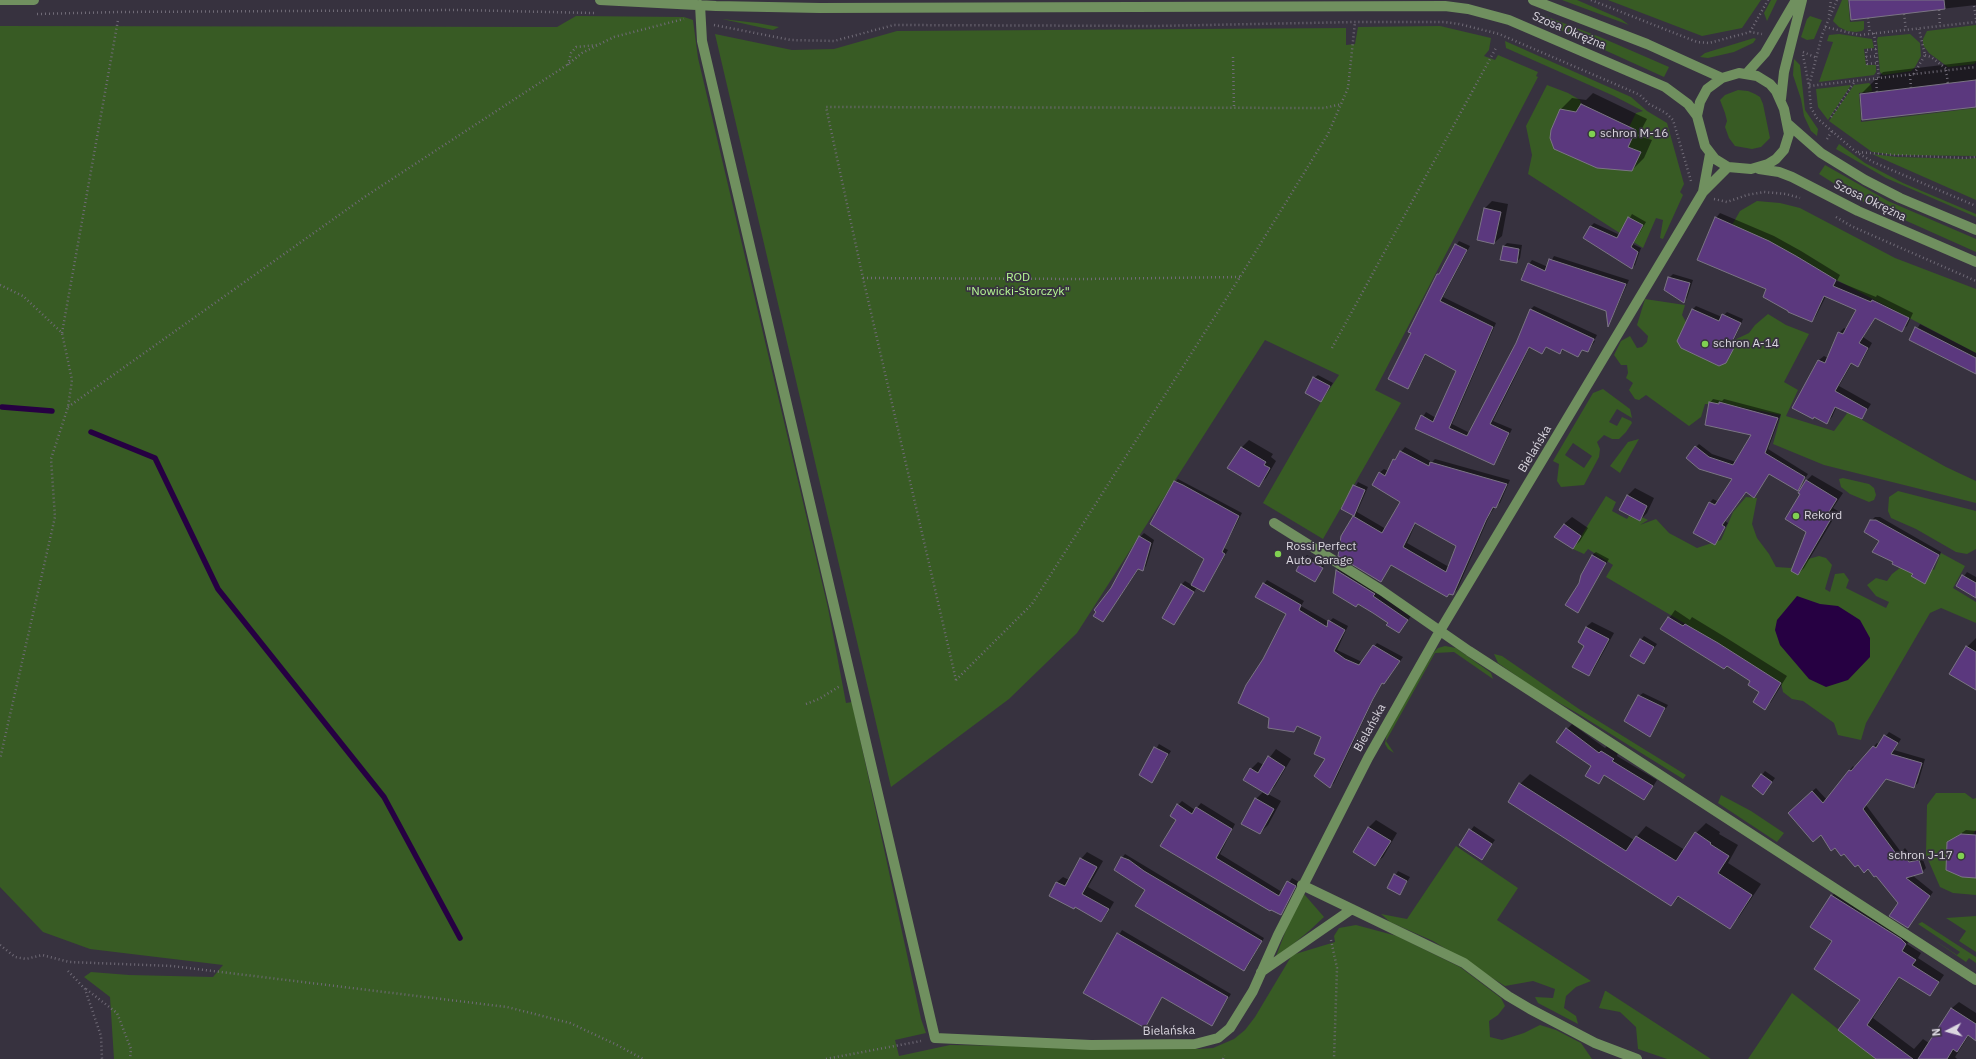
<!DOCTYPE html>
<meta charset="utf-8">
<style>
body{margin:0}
#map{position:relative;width:1976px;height:1059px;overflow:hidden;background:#37323f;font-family:"IBM Plex Sans",sans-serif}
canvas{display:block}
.north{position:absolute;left:1928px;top:1011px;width:40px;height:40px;-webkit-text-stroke:3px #37323f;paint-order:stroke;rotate:264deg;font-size:11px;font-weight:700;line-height:16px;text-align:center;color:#dbd7e0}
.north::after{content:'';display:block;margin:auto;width:14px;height:18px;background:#dbd7e0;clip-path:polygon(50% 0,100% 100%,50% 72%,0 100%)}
</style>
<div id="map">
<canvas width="1976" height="1059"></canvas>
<div class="north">N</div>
</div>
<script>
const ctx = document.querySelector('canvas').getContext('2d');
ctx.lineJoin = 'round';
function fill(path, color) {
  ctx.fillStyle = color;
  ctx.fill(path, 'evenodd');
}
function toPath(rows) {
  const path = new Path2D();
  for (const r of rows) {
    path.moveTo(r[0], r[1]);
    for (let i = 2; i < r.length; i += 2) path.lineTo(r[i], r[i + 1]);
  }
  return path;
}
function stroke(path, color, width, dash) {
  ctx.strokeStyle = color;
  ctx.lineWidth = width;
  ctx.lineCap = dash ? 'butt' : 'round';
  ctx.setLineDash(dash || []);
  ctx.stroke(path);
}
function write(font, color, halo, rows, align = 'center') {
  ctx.font = font + ' "IBM Plex Sans",sans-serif';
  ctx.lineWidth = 3.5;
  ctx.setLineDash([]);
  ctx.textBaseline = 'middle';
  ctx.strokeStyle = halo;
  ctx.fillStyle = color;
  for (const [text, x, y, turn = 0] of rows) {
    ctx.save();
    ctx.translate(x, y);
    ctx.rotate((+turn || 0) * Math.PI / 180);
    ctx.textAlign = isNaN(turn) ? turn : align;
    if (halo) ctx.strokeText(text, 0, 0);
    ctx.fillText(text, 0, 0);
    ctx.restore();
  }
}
fill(toPath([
 [1562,0,1577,0,1621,19,1629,25],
 [1608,0,1761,0,1742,28,1702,36],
 [1771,0,1777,0,1767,21,1764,13],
 [1842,0,1848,0,1850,22,1864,21,1864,29,1862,31,1856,32,1847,31,1839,27,1833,21],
 [1537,13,1600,37,1669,67,1664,77,1534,18],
 [576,16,684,17,693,20,698,58,828,608,846,703,852,702,921,1019,926,1033,895,1040,899,1056,950,1045,1199,1049,1213,1048,1234,1039,1245,1030,1255,1017,1292,955,1335,942,1334,936,1339,928,1356,925,1397,936,1460,967,1501,998,1505,1006,1498,1015,1489,1021,1490,1037,1502,1040,1524,1033,1540,1025,1556,1030,1581,1043,1592,1059,114,1059,110,997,84,977,91,972,129,975,213,977,223,965,90,949,43,932,0,887,0,26,557,27],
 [1810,16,1822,20,1814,39,1807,40,1801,37,1807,19],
 [722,19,757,23,779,27,773,30],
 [1976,25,1976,62,1974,64,1948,67,1929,53,1923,45,1923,39,1927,31],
 [1440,26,1491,38,1489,50,1484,56,1495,60,1498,55,1538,72,1536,76,1538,77,1375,390,1401,403,1323,539,1263,503,1321,402,1339,375,1265,340,1077,633,1009,699,891,787,715,34,792,50,834,49,897,31,1346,28,1346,45,1355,44,1358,27],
 [1839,34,1872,39,1874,48,1864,49,1866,65,1876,65,1876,72,1874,75,1819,82,1833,42,1827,41,1829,35],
 [1910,34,1920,43,1921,56,1915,67,1911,71,1883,75,1880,72,1877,40,1878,37],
 [1754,38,1756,39,1753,43,1734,52,1708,58,1700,57,1705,53],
 [1505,41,1631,97,1647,111,1667,123,1684,184,1680,192,1683,195,1663,239,1660,238,1663,220,1656,218,1643,248,1528,174,1532,155,1526,126,1547,85,1568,93,1580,100,1581,104,1629,127,1636,113,1643,111,1614,96,1506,48],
 [1794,59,1800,65,1805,110,1818,129,1817,136,1811,131,1804,116,1801,99,1793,75],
 [1869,83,1871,85,1872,91,1859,93,1861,122,1976,108,1976,156,1894,155,1872,152,1829,121,1854,85],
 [1851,85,1828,120,1818,107,1816,89],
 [1738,90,1748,91,1755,94,1760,97,1763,104,1770,138,1761,147,1752,149,1735,146,1729,138,1725,127,1727,121,1725,113,1720,100,1725,95],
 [1839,144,1865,163,1903,183,1976,214,1976,217,1886,178,1836,149],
 [1872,154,1897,157,1965,159,1976,158,1976,200],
 [1825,165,1888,201,1976,239,1976,252,1862,201,1819,174],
 [1757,201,1780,203,1800,208,1895,258,1976,289,1976,353,1732,225,1740,211],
 [1645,299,1685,305,1682,315,1686,322,1728,343,1749,333,1755,325,1768,314,1786,325,1809,334,1784,382,1798,390,1786,416,1834,431,1848,412,1946,467,1976,481,1976,503,1824,465,1773,444,1781,415,1731,405,1705,404,1701,417,1689,426,1646,395,1639,400,1635,399,1629,390,1633,383,1626,378,1628,373,1627,365,1621,365,1614,355,1621,341,1630,336,1637,348,1642,347,1647,342,1648,336,1637,325],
 [1603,389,1630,409,1632,418,1617,409,1609,422,1617,426,1622,417,1631,421,1632,423,1626,432,1619,439,1612,439,1604,435,1597,442,1600,449,1599,457,1584,485,1561,487,1557,481,1559,464,1553,461,1593,393],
 [1573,443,1592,456,1584,468,1565,455],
 [1639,439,1620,473,1610,466,1628,442],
 [1843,478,1869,484,1874,488,1876,495,1874,500,1869,502,1850,494,1841,487,1839,479],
 [1898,491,1976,511,1976,549,1967,554,1956,552,1916,529,1891,518,1888,511,1889,497],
 [1606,496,1616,502,1612,511,1627,519,1629,516,1640,521,1642,517,1648,520,1640,525,1656,519,1669,533,1697,548,1721,540,1733,512,1746,497,1757,498,1752,524,1757,538,1769,554,1776,567,1791,568,1794,563,1819,556,1826,558,1832,565,1825,589,1830,592,1835,574,1844,573,1849,580,1846,588,1886,608,1889,602,1876,596,1867,585,1876,578,1887,581,1892,574,1905,564,1918,563,1934,570,1941,553,1965,566,1953,588,1976,602,1976,623,1941,608,1930,613,1866,723,1861,740,1838,735,1834,723,1803,701,1792,699,1783,692,1781,683,1718,643,1606,577,1613,565,1588,549,1584,554,1573,549],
 [1445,646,1456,648,1491,673,1493,679,1454,652,1435,653,1386,741,1394,753,1388,749,1385,744,1387,732,1434,652,1438,648],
 [1494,654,1502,656,1579,709,1686,775,1683,779,1577,713,1538,691,1498,663],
 [1936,793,1965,793,1973,799,1976,798,1976,830,1972,835,1976,836,1976,895,1953,893,1940,887,1926,855,1927,805],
 [1721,795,1751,811,1784,833,1777,842,1718,803],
 [1456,846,1518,888,1497,920,1591,981,1576,987,1566,996,1564,1008,1576,1016,1578,1024,1538,1003,1535,997,1553,998,1555,989,1533,981,1505,986,1433,941,1390,922,1381,914,1407,919],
 [1304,894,1324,917,1309,931,1275,959,1292,914],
 [1976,916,1976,952,1959,941,1966,931,1946,918],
 [1922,922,1976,957,1976,963,1969,958,1966,962,1930,937,1957,955,1960,952,1918,924],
 [1605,991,1606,991,1711,1059,1667,1059,1638,1049,1636,1027,1620,1012,1599,1008],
 [1792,993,1876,1059,1748,1059]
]), '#385b24');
fill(toPath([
 [1797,596,1820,604,1838,606,1860,620,1870,638,1870,657,1848,680,1826,687,1809,679,1780,645,1775,630,1777,620]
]), '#260042');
fill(toPath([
 [1850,0,1976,0,1976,5,1852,19],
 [1976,61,1976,106,1861,94,1883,72],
 [1593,93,1647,119,1638,136,1652,140,1644,158,1632,170,1552,130,1561,109,1572,98,1586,100],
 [1492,201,1508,204,1502,236,1494,243,1485,208],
 [1720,213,1774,236,1801,251,1840,275,1837,281,1876,297,1877,295,1913,313,1907,326,1902,330,1876,317,1863,337,1872,343,1862,361,1858,366,1852,363,1839,386,1871,404,1862,418,1837,406,1832,417,1827,422,1793,408,1819,360,1824,356,1828,358,1839,333,1844,328,1847,329,1857,309,1826,296,1816,316,1812,321,1767,288,1716,218],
 [1632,214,1646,222,1633,244,1641,248,1635,265,1632,268,1591,226,1594,223,1620,235],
 [1459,241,1470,246,1443,297,1496,323,1452,424,1470,433,1516,343,1531,311,1595,341,1588,351,1583,349,1578,356,1564,349,1560,353,1547,347,1542,353,1530,347,1493,421,1512,429,1497,460,1494,464,1416,428,1426,412,1436,418,1457,371,1426,354,1411,384,1407,387,1412,333,1438,274],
 [1507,243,1522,245,1520,258,1517,262,1504,246],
 [1554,256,1629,280,1609,325,1607,310,1529,264,1532,260,1548,267],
 [1673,274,1693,280,1687,298,1684,301,1669,278],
 [1534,306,1597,335,1595,339,1531,309],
 [1696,306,1722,317,1727,312,1743,319,1734,340,1738,342,1725,362,1678,341,1693,309],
 [1920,324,1976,353,1976,372,1911,339],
 [1318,375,1333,383,1321,401,1314,378],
 [1713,399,1722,401,1724,399,1781,414,1768,449,1808,474,1798,489,1769,473,1746,492,1725,521,1728,523,1715,544,1710,502,1713,499,1719,502,1733,479,1696,447,1699,444,1712,454,1736,462,1753,435,1710,403],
 [1249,440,1273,454,1271,457,1276,461,1266,478,1259,485,1229,468,1242,447],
 [1405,447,1432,462,1435,459,1510,480,1500,503,1495,507,1490,514,1457,590,1452,594,1392,564,1381,581,1353,517,1355,515,1343,509,1358,482,1368,487,1357,512,1386,529,1401,501,1379,473,1384,469,1388,471,1394,460],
 [1416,523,1458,546,1449,567,1407,543],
 [1812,475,1843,493,1833,508,1838,511,1804,568,1798,574,1808,533,1787,519,1802,494,1806,481],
 [1178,479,1242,513,1224,548,1228,550,1207,587,1203,591,1197,587,1174,624,1163,618,1182,584,1185,581,1192,585,1205,559,1175,482],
 [1635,488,1654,498,1647,513,1640,520,1627,496],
 [1572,517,1588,528,1580,541,1573,548,1564,524],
 [1875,517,1880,517,1941,552,1924,583,1881,541,1871,521],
 [1144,533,1154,540,1146,566,1143,570,1139,569,1103,621,1140,537],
 [1596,552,1609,559,1578,611,1580,584,1592,555],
 [1307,555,1325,564,1315,581,1304,558],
 [1340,567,1411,616,1399,632,1389,622,1358,604,1356,606,1334,592,1337,570],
 [1967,572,1976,577,1976,598,1957,586],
 [1267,580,1304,601,1301,606,1329,622,1333,618,1348,626,1337,650,1362,662,1377,643,1403,657,1387,680,1383,682,1376,694,1334,783,1330,787,1323,736,1298,726,1294,731,1271,717,1263,660,1287,614,1264,584],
 [1675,610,1690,620,1692,617,1725,637,1787,676,1771,702,1764,708,1761,692,1752,680,1662,629],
 [1592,622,1614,633,1594,669,1589,675,1585,645,1586,627],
 [1644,636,1657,644,1644,663,1641,640],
 [1976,638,1976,689,1951,674,1967,647],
 [1643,693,1668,705,1650,735,1639,696],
 [1572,724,1605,748,1607,746,1618,753,1617,756,1657,780,1649,793,1644,799,1605,775,1598,783,1593,766,1567,729],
 [1889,732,1901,739,1894,750,1925,759,1918,783,1914,787,1887,778,1866,805,1901,852,1905,848,1914,859,1922,857,1926,868,1922,872,1912,875,1933,892,1908,927,1899,903,1876,874,1868,868,1858,864,1835,847,1793,809,1816,788,1827,800,1850,770,1853,766,1855,768,1877,743,1879,744],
 [1159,744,1171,751,1152,782,1140,775],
 [1276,749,1291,759,1275,786,1268,794,1281,801,1268,825,1260,833,1256,799,1264,791,1251,769,1258,762,1264,765],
 [1765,771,1775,778,1766,790,1753,786],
 [1530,774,1634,840,1646,826,1685,850,1696,833,1706,823,1720,832,1719,834,1738,845,1728,863,1761,884,1739,917,1729,927,1680,896,1671,905,1520,784],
 [1182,801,1195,810,1201,803,1235,824,1220,854,1282,892,1292,878,1299,882,1284,910,1281,914,1162,846,1177,819,1178,805],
 [1376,820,1397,833,1383,857,1375,864,1354,852,1369,827],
 [1474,826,1495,840,1481,859,1460,845],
 [1966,830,1976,831,1976,877,1948,842],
 [1087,852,1103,861,1088,887,1114,902,1107,914,1101,920,1076,906,1056,883,1063,877,1069,880,1081,859],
 [1125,854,1264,938,1248,966,1244,970,1122,858],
 [1398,871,1410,877,1400,894,1388,888],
 [1838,889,1912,937,1907,944,1921,953,1918,958,1944,975,1930,995,1900,977,1873,1018,1914,1049,1923,1039,1929,1043,1952,1008,1959,1002,1976,1013,1976,1032,1969,1035,1955,1057,1957,1059,1878,1059,1839,1030,1861,1000,1834,941,1832,896],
 [1122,930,1231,994,1212,1024,1163,996,1145,1026,1085,992]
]), '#0007');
stroke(toPath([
 [2,407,52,411],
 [91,432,155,458,218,589,384,797,460,938]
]), '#260042', 5.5);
const building = toPath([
 [1849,0,1944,0,1945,9,1851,20,1849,0],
 [1976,80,1976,107,1862,120,1860,94,1976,80],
 [1581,104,1636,130,1628,147,1641,152,1632,171,1597,168,1554,149,1550,138,1551,130,1560,109,1576,112,1581,104],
 [1484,208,1501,212,1494,244,1477,240,1484,208],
 [1628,217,1643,225,1631,247,1638,252,1632,269,1583,238,1590,226,1617,238,1628,217],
 [1715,217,1769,241,1796,256,1836,280,1833,286,1871,302,1872,300,1909,318,1902,332,1875,318,1859,343,1868,348,1858,367,1851,363,1835,391,1867,409,1862,419,1835,407,1827,424,1814,417,1813,419,1792,408,1818,360,1825,363,1838,332,1843,334,1856,310,1824,296,1812,322,1788,312,1788,311,1763,297,1766,289,1697,260,1715,217],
 [1455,244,1467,250,1440,301,1493,327,1449,428,1467,436,1516,343,1530,309,1594,339,1588,352,1582,350,1578,357,1562,349,1560,354,1546,347,1542,354,1529,347,1490,424,1509,433,1494,465,1415,429,1421,415,1433,422,1456,371,1425,354,1408,389,1388,379,1411,333,1408,332,1437,274,1439,274,1455,244],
 [1503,246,1519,249,1517,263,1500,260,1503,246],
 [1549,259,1626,284,1608,327,1606,311,1521,280,1528,263,1545,271,1549,259],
 [1668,277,1690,283,1684,303,1664,290,1668,277],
 [1692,309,1719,321,1722,314,1741,323,1731,344,1735,346,1726,363,1719,366,1681,348,1677,341,1692,309],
 [1915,327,1976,358,1976,374,1909,340,1915,327],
 [1313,377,1330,386,1321,402,1305,393,1313,377],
 [1709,402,1719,404,1719,402,1778,418,1765,453,1805,477,1798,491,1769,474,1754,498,1746,492,1722,525,1725,527,1715,545,1693,533,1709,502,1715,505,1732,479,1699,469,1686,458,1695,446,1709,457,1733,465,1751,435,1705,425,1709,402],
 [1241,447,1266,462,1264,465,1270,468,1259,487,1227,468,1241,447],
 [1400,451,1429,466,1430,462,1507,484,1496,508,1493,507,1486,520,1453,595,1449,594,1447,597,1391,565,1381,582,1338,556,1341,536,1353,516,1382,533,1400,502,1372,485,1379,472,1385,476,1393,459,1395,460,1400,451],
 [1415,523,1456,546,1446,572,1403,547,1415,523],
 [1806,480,1837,499,1827,515,1832,517,1798,575,1791,571,1806,532,1785,519,1800,494,1798,493,1806,480],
 [1174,481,1183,485,1239,516,1222,552,1225,554,1204,592,1191,585,1204,559,1150,524,1174,481],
 [1353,485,1365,490,1354,516,1341,509,1353,485],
 [1627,495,1647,506,1640,521,1619,510,1627,495],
 [1870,520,1876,520,1939,555,1925,584,1911,576,1913,574,1892,564,1893,562,1872,552,1879,541,1864,532,1870,520],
 [1564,524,1581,536,1573,549,1554,537,1564,524],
 [1139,536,1151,543,1143,571,1138,569,1103,622,1093,616,1096,612,1094,610,1111,588,1139,536],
 [1592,555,1606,563,1578,613,1565,605,1579,583,1581,575,1592,555],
 [1303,557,1323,568,1315,582,1296,571,1303,557],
 [1336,570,1375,594,1373,596,1408,620,1399,633,1386,625,1388,623,1373,613,1358,604,1356,607,1333,593,1336,570],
 [1962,575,1976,583,1976,598,1956,586,1962,575],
 [1263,583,1301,605,1299,610,1327,627,1328,620,1345,630,1334,651,1345,659,1359,665,1373,645,1400,661,1384,684,1382,683,1373,699,1330,788,1314,776,1325,759,1314,754,1321,737,1297,726,1294,732,1268,728,1269,718,1238,703,1246,685,1263,659,1286,614,1255,597,1263,583],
 [1181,584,1194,592,1174,625,1162,618,1181,584],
 [1668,617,1683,626,1685,624,1718,643,1781,683,1765,710,1753,702,1759,692,1748,685,1750,681,1727,666,1724,669,1660,629,1668,617],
 [1586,627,1609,639,1589,676,1572,667,1584,646,1578,642,1586,627],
 [1640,639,1654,647,1644,664,1630,656,1640,639],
 [1966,646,1976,652,1976,690,1949,674,1966,646],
 [1638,695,1665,708,1650,737,1624,721,1638,695],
 [1566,728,1599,753,1601,751,1614,759,1612,761,1653,786,1644,800,1604,775,1599,784,1585,776,1591,766,1556,742,1566,728],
 [1884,735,1898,743,1891,754,1922,763,1914,788,1886,779,1863,809,1897,855,1901,851,1909,862,1919,860,1923,873,1906,878,1930,896,1908,928,1889,916,1898,903,1876,876,1874,877,1868,869,1864,873,1858,865,1855,867,1844,854,1841,856,1835,848,1831,851,1821,835,1813,842,1788,813,1812,791,1823,803,1849,770,1851,771,1873,746,1876,748,1884,735],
 [1154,747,1168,754,1152,783,1139,775,1154,747],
 [1268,756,1285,767,1268,795,1243,780,1250,768,1258,773,1268,756],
 [1761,774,1772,782,1763,795,1752,786,1761,774],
 [1519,783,1626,851,1636,836,1676,861,1695,832,1711,843,1710,844,1729,856,1718,873,1752,895,1730,929,1678,896,1671,906,1508,802,1519,783],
 [1255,798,1274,809,1260,834,1241,824,1255,798],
 [1177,804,1192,814,1196,807,1232,829,1216,858,1279,896,1287,881,1296,886,1281,915,1271,910,1270,911,1160,846,1176,820,1170,816,1177,804],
 [1368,827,1391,841,1375,866,1353,852,1368,827],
 [1469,829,1492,844,1482,860,1459,845,1469,829],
 [1961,834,1976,835,1976,878,1962,877,1946,870,1947,842,1961,834],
 [1121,857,1129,860,1144,871,1262,941,1244,971,1135,906,1145,890,1114,870,1121,857],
 [1080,858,1097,867,1082,894,1109,909,1101,922,1075,907,1074,909,1049,896,1056,882,1065,886,1080,858],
 [1394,874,1407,881,1400,895,1387,888,1394,874],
 [1831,895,1901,939,1906,944,1902,951,1916,960,1912,965,1939,982,1930,996,1899,977,1867,1025,1913,1059,1876,1059,1838,1030,1860,1000,1814,969,1832,941,1810,927,1831,895],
 [1117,933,1228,997,1212,1026,1162,997,1145,1028,1083,993,1117,933],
 [1951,1008,1976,1024,1976,1041,1968,1035,1957,1052,1953,1049,1947,1059,1918,1059,1951,1008]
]);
fill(building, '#5b387e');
stroke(building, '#7b7584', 1);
stroke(toPath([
 [1591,0,1697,42,1709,43,1750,32,1762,34],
 [1837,0,1822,35,1809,86,1811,108,1817,118,1856,152,1873,162,1976,206],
 [1974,6,1976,19],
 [1939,10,1940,26],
 [37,14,119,12,459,10,594,13],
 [1904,14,1906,30],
 [1829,15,1831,0],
 [1868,18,1870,34],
 [714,25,791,40,834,41,894,25,1156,26,1355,22,1444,22,1459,24,1499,34,1615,84,1640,95,1649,104,1666,113,1673,120,1691,181],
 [1825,27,1860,35,1976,22],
 [1750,32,1768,0],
 [1874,33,1879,78],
 [1876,49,1866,50,1867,64,1877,63],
 [1803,52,1817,58],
 [1803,55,1809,86,1976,67],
 [1925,55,1931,57,1948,70],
 [1233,57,1234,108],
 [1866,57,1876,56],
 [568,65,571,53,576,47,597,45],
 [1946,70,1948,84],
 [1914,74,1925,55,1919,29],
 [1910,75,1911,88],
 [1876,79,1877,92],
 [1831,117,1855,81],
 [1827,139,1832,131],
 [1858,152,1895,155,1965,158,1976,157],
 [1714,199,1727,202,1747,195,1764,192,1786,194,1800,198],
 [1836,217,1851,226,1976,281],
 [863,278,1083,279,1240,277],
 [0,285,23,296,62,333,72,380,68,407,51,459,55,517,0,759],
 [62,333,118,20],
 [1332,348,1496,48],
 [68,407,366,196,567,65,582,53,614,37,684,19],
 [956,680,863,278,826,107,1324,108,1342,104],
 [956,680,1032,604,1240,277,1328,134,1348,88,1355,22],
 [806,704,819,699,840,686],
 [1331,940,1337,968,1334,1059],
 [0,945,15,957,26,959,42,955,69,962,172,966,507,1007,570,1023,617,1045,643,1059],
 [68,971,85,989,101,1036,102,1059],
 [86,989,117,1013,131,1049,130,1059],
 [826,1059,921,1041],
 [1223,1059,1224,1055]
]), '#706b77', 2.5, [1, 3]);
stroke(toPath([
 [0,0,34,0],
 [600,0,716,6,820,8,1445,6,1468,9,1509,20,1665,87,1688,104,1697,116],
 [1533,0,1647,44,1722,78],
 [700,5,702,41,935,1038,1091,1045,1195,1044,1218,1038,1230,1028,1253,991,1278,935,1368,758,1441,629,1703,192,1728,167],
 [1739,73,1757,76,1770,84,1776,91,1784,109,1789,134,1784,150,1776,159,1768,164,1751,169,1728,167,1715,159,1705,146,1697,116,1700,102,1707,89,1722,78,1739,73],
 [1746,74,1765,53,1796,0],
 [1781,99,1784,72,1802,0],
 [1788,124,1821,153,1865,180,1900,198,1976,230],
 [1759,169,1779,172,1792,177,1858,211,1976,262],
 [1703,192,1710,154],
 [1274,523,1381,590,1469,651,1976,980],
 [1302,885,1464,963,1508,996,1530,1009,1595,1043,1637,1059],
 [1261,972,1352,909]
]), '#70905f', 10);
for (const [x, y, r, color] of [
 [1592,134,4,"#80d051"],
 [1705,344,4,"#80d051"],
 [1796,516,4,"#80d051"],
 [1278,554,4,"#80d051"],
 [1961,856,4,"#80d051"]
]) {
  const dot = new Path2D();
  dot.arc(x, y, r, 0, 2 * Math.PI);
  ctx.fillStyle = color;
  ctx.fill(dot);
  stroke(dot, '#37323f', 1.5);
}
write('12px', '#dbd7e0', '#37323f', [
 ["Szosa Okrężna",1569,31,23],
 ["Szosa Okrężna",1870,201,26],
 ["Bielańska",1535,449,-59],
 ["Bielańska",1370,728,-61],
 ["Bielańska",1169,1031,-1]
]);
write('12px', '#dbd7e0', '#37323f', [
 ["schron M-16",1600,134],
 ["schron A-14",1713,344],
 ["Rekord",1804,516],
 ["Rossi Perfect",1286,547],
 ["Auto Garage",1286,561],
 ["schron J-17",1953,856,"right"]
], 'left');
write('12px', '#b7f994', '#37323f', [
 ["ROD",1018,278],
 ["\"Nowicki-Storczyk\"",1018,292]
]);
</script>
